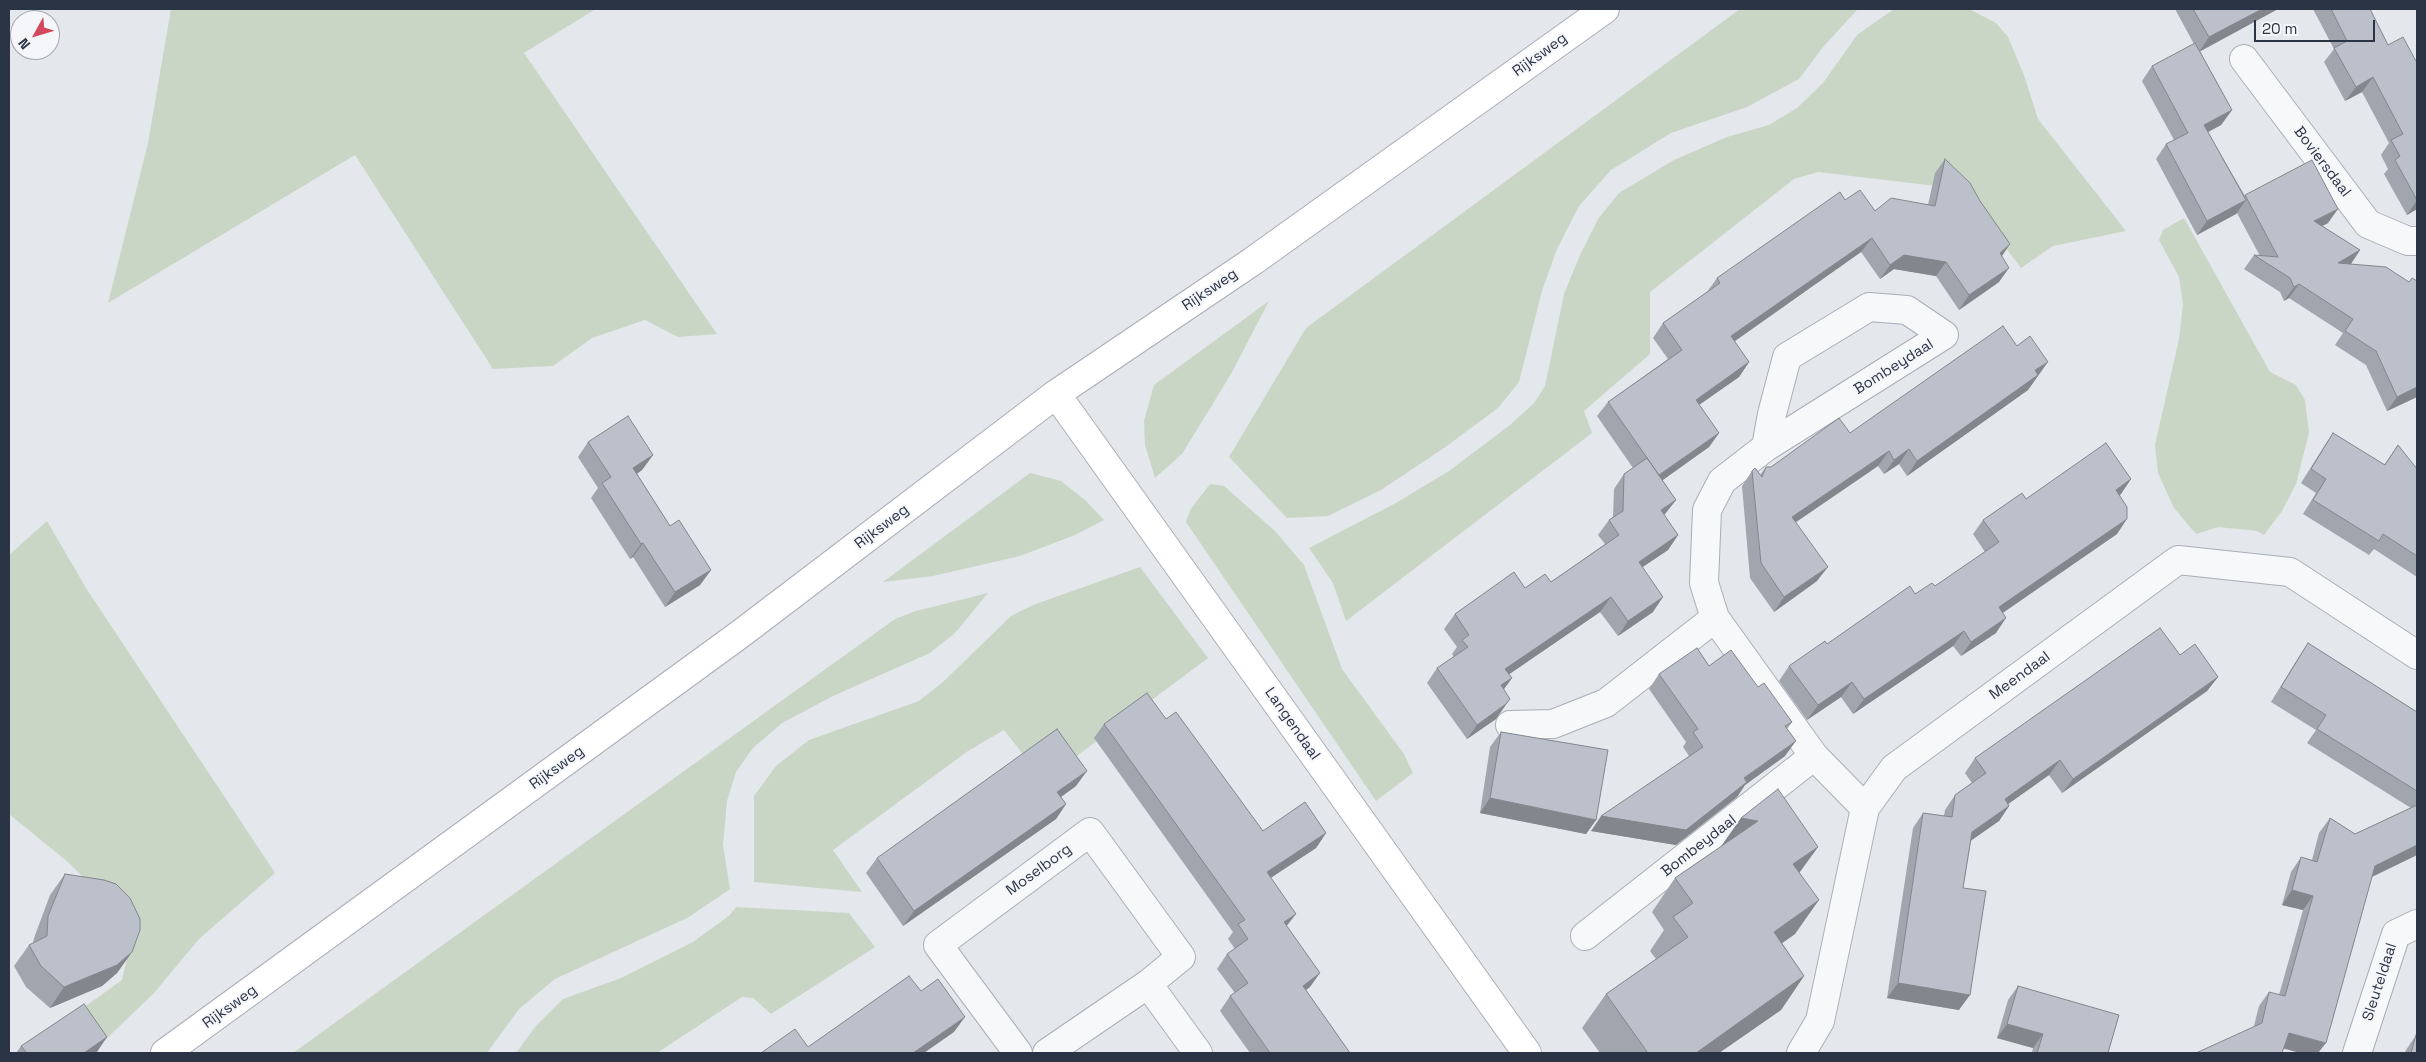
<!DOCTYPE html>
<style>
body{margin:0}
#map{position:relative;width:2426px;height:1062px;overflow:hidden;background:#e4e7ec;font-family:"Space Grotesk",sans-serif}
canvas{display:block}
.frame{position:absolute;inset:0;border:10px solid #2b3445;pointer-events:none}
.north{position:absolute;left:10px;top:10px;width:50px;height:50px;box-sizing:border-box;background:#f4f6f9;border:1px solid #a4a8b1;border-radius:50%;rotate:231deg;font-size:14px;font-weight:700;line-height:20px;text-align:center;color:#2b3445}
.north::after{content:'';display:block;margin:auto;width:18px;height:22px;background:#d1495b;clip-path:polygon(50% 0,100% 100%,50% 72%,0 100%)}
.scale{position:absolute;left:2254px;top:20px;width:121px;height:22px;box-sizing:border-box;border:2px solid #2b3445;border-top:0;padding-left:6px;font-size:15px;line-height:18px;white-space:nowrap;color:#2b3445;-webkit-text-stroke:4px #f4f6f9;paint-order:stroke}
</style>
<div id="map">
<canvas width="2426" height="1062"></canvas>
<div class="frame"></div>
<div class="north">N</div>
<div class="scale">20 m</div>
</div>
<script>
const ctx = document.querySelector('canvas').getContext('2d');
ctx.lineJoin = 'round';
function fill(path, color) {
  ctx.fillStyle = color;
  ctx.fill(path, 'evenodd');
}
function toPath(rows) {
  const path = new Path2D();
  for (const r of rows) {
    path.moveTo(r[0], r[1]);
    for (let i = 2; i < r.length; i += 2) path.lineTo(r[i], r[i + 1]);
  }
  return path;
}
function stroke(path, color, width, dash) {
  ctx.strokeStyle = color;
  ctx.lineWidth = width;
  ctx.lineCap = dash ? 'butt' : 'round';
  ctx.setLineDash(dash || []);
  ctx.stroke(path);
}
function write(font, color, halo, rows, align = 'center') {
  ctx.font = font + ' "Space Grotesk",sans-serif';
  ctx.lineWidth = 4;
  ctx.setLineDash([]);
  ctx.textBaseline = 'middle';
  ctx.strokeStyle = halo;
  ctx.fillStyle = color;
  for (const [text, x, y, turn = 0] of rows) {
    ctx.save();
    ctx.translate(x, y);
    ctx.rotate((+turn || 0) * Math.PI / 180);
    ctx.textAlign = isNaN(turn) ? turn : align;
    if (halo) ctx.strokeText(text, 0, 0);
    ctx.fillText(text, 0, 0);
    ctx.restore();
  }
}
fill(toPath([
 [171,9,593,9,594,10,524,53,717,334,678,337,645,320,592,338,553,366,493,369,355,155,108,303,148,143],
 [1740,9,1858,9,1823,47,1799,79,1747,107,1671,133,1611,170,1579,206,1557,249,1542,291,1519,382,1498,408,1444,448,1381,490,1328,516,1287,518,1229,457,1306,328],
 [1894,9,1969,9,1996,23,2008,37,2024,75,2038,119,2126,231,2053,246,2021,268,1961,189,1818,172,1794,179,1650,292,1650,354,1584,411,1592,433,1346,621,1333,583,1309,548,1396,503,1449,471,1510,425,1534,403,1545,386,1564,294,1580,255,1598,219,1619,193,1674,160,1727,137,1769,125,1797,108,1823,83,1857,35],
 [2184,218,2270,372,2296,385,2305,400,2309,433,2296,484,2282,511,2264,535,2257,531,2218,527,2196,534,2174,508,2158,473,2155,445,2179,339,2183,304,2179,277,2159,240,2163,230],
 [1269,301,1231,374,1182,454,1155,478,1145,445,1144,421,1154,385],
 [1030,473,1061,481,1085,500,1104,520,1075,535,1020,556,933,576,883,582],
 [1210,484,1224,486,1275,531,1304,565,1342,669,1404,754,1413,773,1376,801,1186,522,1190,510],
 [47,521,86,588,275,873,199,939,154,993,105,1040,72,1016,122,980,134,928,69,863,9,814,9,555],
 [1140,567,1208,658,1054,773,1029,762,1004,730,968,751,833,850,862,892,754,882,754,796,776,766,809,740,919,701,943,682,1011,616,1033,605],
 [988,593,955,633,930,653,833,696,782,723,753,748,736,772,727,801,723,845,730,889,689,917,555,979,519,1009,487,1053,293,1053,895,619,916,611],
 [736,907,849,913,875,947,771,1014,753,998,742,997,657,1053,516,1053,535,1027,563,999,621,978,693,942,730,915]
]), '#c9d6c5');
const street = toPath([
 [2244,59,2368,224,2408,241,2417,241],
 [1766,447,1772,414,1787,357,1869,307,1907,310,1944,335,1766,447,1722,481,1707,510,1704,583,1715,618,1814,756,1865,808],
 [1510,725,1553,724,1606,703,1715,618],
 [1585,936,1814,756],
 [1148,984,1198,1053],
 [1018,1053,938,945,1090,832,1181,957,1148,984,1047,1053],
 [1801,1053,1820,1021,1865,808,1894,768,2178,560,2290,572,2417,655],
 [2357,1053,2396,934,2417,924]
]);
const secondary = toPath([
 [1056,394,1527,1053],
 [165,1053,739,635,1056,394,1253,261,1605,9]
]);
stroke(street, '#a9aeb7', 30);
stroke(secondary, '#a9aeb7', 30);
stroke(street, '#f7f8fa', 28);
stroke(secondary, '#fff', 28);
fill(toPath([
 [2175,9,2278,9,2200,51,2232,110,2221,125,2208,132,2245,196,2245,195,2328,223,2322,226,2360,250,2351,264,2409,282,2417,281,2417,397,2387,411,2366,365,2335,345,2343,333,2289,298,2284,301,2280,292,2244,269,2254,255,2260,256,2237,213,2236,214,2197,235,2156,159,2166,144,2174,140,2142,81,2152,66,2194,44],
 [2313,9,2370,9,2388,45,2417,63,2417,209,2407,215,2384,174,2388,169,2381,155,2389,143,2362,92,2345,101,2324,62,2334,49],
 [1945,159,2002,256,1999,282,1959,310,1936,276,1894,269,1880,279,1861,252,1734,341,1749,362,1739,377,1699,405,1719,433,1709,447,1662,480,1676,500,1664,515,1678,535,1668,550,1642,567,1653,612,1618,636,1600,612,1509,674,1512,678,1504,689,1496,719,1467,739,1427,683,1437,668,1454,657,1452,654,1457,647,1444,629,1455,614,1525,588,1551,582,1605,544,1598,535,1609,520,1613,517,1614,489,1624,474,1633,468,1597,416,1608,402,1668,359,1653,338,1663,323,1707,292,1717,278,1845,200,1875,211,1928,205,1935,173],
 [2038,376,2036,378,2028,390,1907,476,1899,464,1884,474,1878,466,1795,523,1817,581,1774,612,1750,578,1742,486,1752,471,1760,475,1766,467,1771,467,1850,433],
 [2333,433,2384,465,2398,445,2417,469,2417,577,2374,549,2369,555,2303,514,2316,493,2301,483,2323,448],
 [588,442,653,455,642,470,637,474,670,526,711,570,700,585,665,607,633,557,630,559,591,498,598,488,578,457],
 [2131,479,2120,495,2117,534,2003,613,1996,633,1961,656,1953,646,1853,714,1841,697,1807,720,1779,681,1789,666,1915,594,1935,586,1985,552,1973,534,1983,520,2026,499],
 [2308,643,2417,712,2417,855,2372,877,2284,1049,2254,1026,2259,1006,2269,992,2279,995,2303,910,2282,905,2291,872,2301,857,2312,860,2319,833,2330,818,2355,834,2411,808,2307,743,2316,730,2271,702,2298,658],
 [2180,655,2218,677,2207,691,2062,793,2049,775,2008,804,2009,806,1999,821,1971,840,1963,888,1959,1010,1887,998,1913,828,1923,813,1944,816,1945,810,1955,795,1972,783,1965,773,1975,758],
 [1709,666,1758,687,1792,722,1787,729,1785,756,1745,785,1737,797,1676,845,1591,831,1689,756,1683,747,1686,742,1649,689,1659,674],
 [1166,719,1263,831,1326,833,1316,848,1270,878,1287,926,1310,987,1306,990,1350,1053,1250,1053,1220,1011,1230,996,1235,993,1217,969,1227,954,1235,949,1228,939,1233,932,1094,738,1104,724],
 [1501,732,1596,820,1586,834,1480,813,1490,747],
 [1076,786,1061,797,1066,804,1056,819,903,926,866,873,877,858],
 [1741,818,1818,847,1799,873,1795,934,1782,943,1804,976,1781,1010,1719,1053,1600,1053,1582,1028,1606,994,1656,959,1650,951,1664,930,1652,912,1675,878,1721,847],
 [65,874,132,952,117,973,102,986,50,1008,26,987,14,966,29,945,33,943,34,938,50,895],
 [2018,986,2108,1053,2032,1053,2033,1048,1997,1038,2008,1000],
 [2416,1035,2417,1053,2405,1053,2406,1050],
 [107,1037,95,1053,16,1053,21,1046]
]), '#a1a5ae');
fill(toPath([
 [2262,9,2278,9,2199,52,2209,37],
 [2373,77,2362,92,2345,101,2356,87],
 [2232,110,2221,125,2193,140,2204,125],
 [2246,200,2236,214,2197,235,2207,221],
 [2417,200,2417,209,2407,215],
 [2338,209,2328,223,2304,235,2314,221],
 [1872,238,1861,252,1721,351,1731,336],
 [2010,244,2000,259,2000,253],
 [2360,250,2350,265,2338,263],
 [1904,255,1946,262,1936,276,1894,269,1880,279,1890,265],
 [2009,268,1999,282,1959,310,1969,295],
 [2299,284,2289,298,2284,301,2294,287],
 [1749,362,1739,377,1686,414,1696,400],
 [2048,362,2028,390,1907,476,1917,461,2035,370],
 [2417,387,2417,397,2387,411,2397,397],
 [1719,433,1709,447,1649,490,1659,475],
 [1909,449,1899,464,1884,474,1894,460],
 [1889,451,1878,466,1781,532,1792,517],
 [653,455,642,470,623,483,633,468],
 [2131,479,2121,494,2106,505,2116,490],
 [1676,500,1665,514,1650,525,1661,510],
 [2127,519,2117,534,1989,622,1999,607],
 [1678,535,1668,550,1628,577,1639,562],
 [643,543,633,557,630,559,641,544],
 [1828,567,1817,581,1774,612,1784,597],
 [711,570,700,585,665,607,675,592],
 [1611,597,1600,612,1495,684,1505,669],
 [1663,597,1653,612,1618,636,1628,621],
 [2006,618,1996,633,1961,656,1971,642],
 [1964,631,1953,646,1853,714,1864,699],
 [2218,677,2207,691,2062,793,2073,779],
 [1512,678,1501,693,1501,685],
 [1852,682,1841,697,1807,720,1818,705],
 [1510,699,1496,719,1467,739,1477,725],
 [1796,741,1785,756,1745,785,1737,797,1676,845,1591,831,1601,816,1744,778],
 [2060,760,2049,775,1994,814,2005,799],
 [1087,771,1076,786,1047,807,1057,792],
 [1490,798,1596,820,1586,834,1480,813],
 [1066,804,1056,819,903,926,914,911],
 [2009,806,1999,821,1962,847,1972,832],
 [1741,818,1758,821,1717,852],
 [1326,833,1316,848,1257,887,1267,872],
 [2417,845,2417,855,2365,880,2375,866],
 [1818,847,1794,880,1793,864],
 [2292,890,2313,896,2303,910,2282,905],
 [1819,900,1795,934,1751,965,1774,932],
 [1296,914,1285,928,1284,922],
 [132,952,117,973,102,986,50,1008,64,987],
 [1320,973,1310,987,1292,1000,1303,986],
 [1804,976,1781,1010,1719,1053,1696,1053],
 [1898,983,1970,995,1959,1010,1887,998],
 [965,1017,954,1032,924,1053,913,1053],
 [2007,1024,2043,1034,2033,1048,1997,1038],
 [2289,1033,2326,1043,2318,1053,2300,1053,2278,1047],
 [107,1037,97,1052,95,1053,84,1053]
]), '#83868d');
const building = toPath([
 [2193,9,2262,9,2209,37,2193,9],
 [2331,9,2370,9,2388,45,2403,37,2417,63,2417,200,2395,160,2400,156,2391,140,2403,134,2373,77,2356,87,2334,48,2347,41,2331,9],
 [2195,43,2232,110,2204,125,2246,200,2207,221,2166,144,2188,133,2152,66,2195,43],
 [1945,159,1970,183,1980,201,2010,244,2000,253,2009,268,1969,295,1946,262,1904,255,1890,265,1872,238,1731,336,1749,362,1696,400,1719,433,1659,475,1608,402,1682,350,1663,323,1720,283,1717,278,1840,192,1845,200,1860,190,1875,211,1891,198,1935,206,1945,159],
 [2312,160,2338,209,2314,221,2360,250,2338,263,2386,267,2409,282,2412,278,2417,281,2417,387,2397,397,2376,351,2345,331,2353,319,2299,284,2294,287,2290,278,2254,255,2278,257,2245,195,2312,160],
 [2003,326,2017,346,2030,336,2048,362,2035,370,2038,375,1917,461,1909,449,1894,460,1889,451,1792,517,1828,567,1784,597,1761,563,1752,471,1755,468,1762,477,1766,467,1771,467,1839,418,1850,433,2003,326],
 [628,416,653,455,633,468,670,526,679,520,711,570,675,592,643,543,641,544,602,483,611,477,588,442,628,416],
 [2333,433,2385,465,2398,445,2417,469,2417,556,2383,534,2379,541,2313,500,2326,479,2311,469,2333,433],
 [2106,443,2131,479,2116,490,2127,507,2127,519,1999,607,2006,618,1971,642,1964,631,1864,699,1852,682,1818,705,1789,666,1825,641,1827,644,1910,586,1915,594,1932,583,1935,586,1999,542,1983,520,2022,493,2026,499,2106,443],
 [1647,458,1676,500,1661,510,1678,535,1639,562,1663,597,1628,621,1611,597,1505,669,1512,678,1501,685,1510,699,1506,704,1477,725,1437,668,1468,647,1462,640,1469,635,1455,614,1514,572,1525,588,1545,574,1551,582,1619,535,1609,520,1623,511,1624,474,1647,458],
 [2160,628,2180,655,2195,644,2218,677,2073,779,2060,760,2005,799,2009,806,1972,832,1963,888,1986,891,1970,995,1898,983,1923,813,1952,817,1955,795,1986,773,1975,758,2160,628],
 [2308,643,2417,712,2417,791,2317,729,2326,715,2281,687,2308,643],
 [1697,648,1709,666,1731,650,1758,687,1764,683,1792,722,1785,726,1796,741,1744,778,1747,782,1686,830,1601,816,1703,747,1693,732,1698,729,1659,674,1697,648],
 [1147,693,1166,719,1176,712,1263,831,1305,802,1326,833,1267,872,1296,914,1284,922,1320,973,1303,986,1350,1053,1270,1053,1230,996,1248,983,1227,954,1248,939,1238,924,1245,920,1104,724,1147,693],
 [1057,729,1087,771,1057,792,1066,804,914,911,877,858,1057,729],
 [1501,732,1608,750,1596,820,1490,798,1501,732],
 [1778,789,1818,847,1793,864,1819,900,1774,932,1804,976,1696,1053,1648,1053,1606,994,1688,937,1673,917,1693,903,1675,878,1758,821,1741,818,1778,789],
 [2417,805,2417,845,2375,866,2326,1043,2289,1033,2282,1053,2196,1053,2262,1023,2269,992,2285,996,2313,896,2292,890,2301,857,2317,862,2330,818,2355,834,2417,805],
 [65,874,104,880,116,884,130,898,140,919,140,930,132,952,117,965,64,987,41,966,29,945,47,936,48,916,65,874],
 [909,976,921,991,938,979,965,1017,913,1053,761,1053,795,1029,808,1047,909,976],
 [2018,986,2119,1015,2108,1053,2037,1053,2043,1034,2007,1024,2018,986],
 [84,1004,107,1037,84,1053,27,1053,21,1046,84,1004],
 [2416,1035,2417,1035,2417,1053,2411,1053,2416,1035]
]);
fill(building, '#bbc0ca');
stroke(building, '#83868d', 1);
write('15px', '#2b3445', '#f4f6f9', [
 ["Rijksweg",1540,55,-36],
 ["Boviersdaal",2322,162,53],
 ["Rijksweg",1210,290,-34],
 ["Bombeydaal",1894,367,-32],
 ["Rijksweg",882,527,-37],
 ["Meendaal",2020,676,-36],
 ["Langendaal",1292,724,55],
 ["Rijksweg",557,768,-36],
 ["Bombeydaal",1699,846,-38],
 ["Moselborg",1039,870,-36],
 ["Sleuteldaal",2380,982,-72],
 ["Rijksweg",230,1007,-36]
]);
</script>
